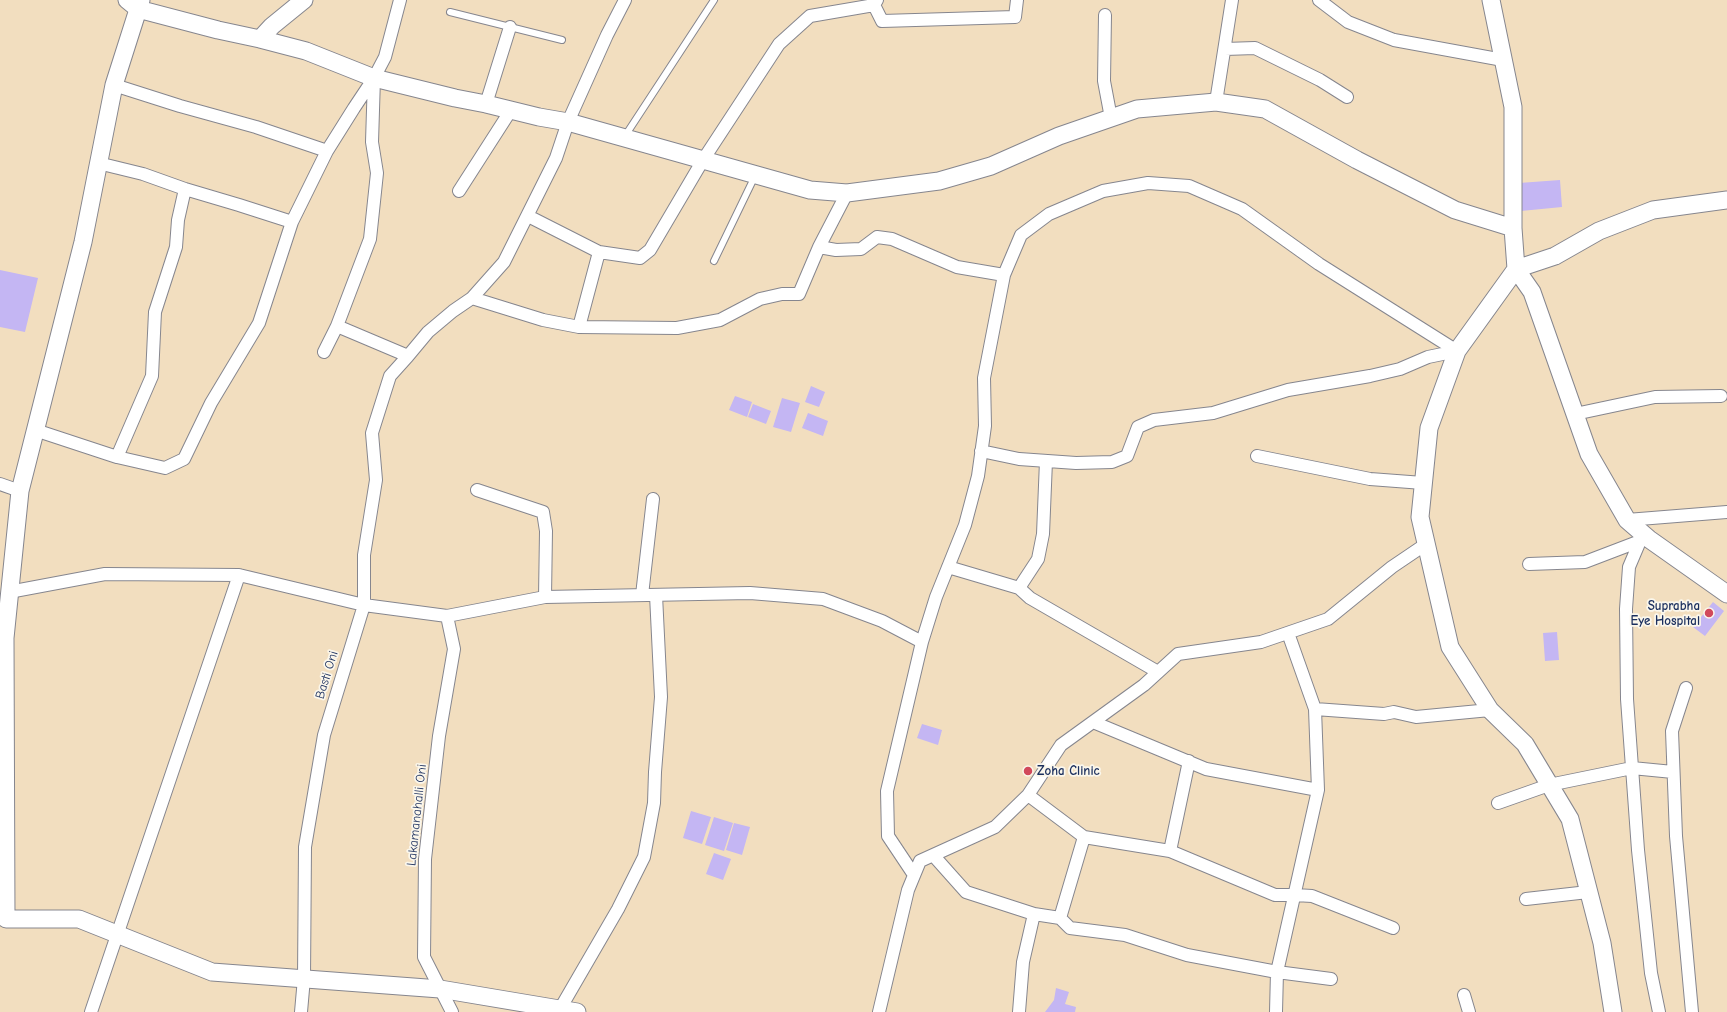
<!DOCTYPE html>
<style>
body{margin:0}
canvas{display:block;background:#f2debf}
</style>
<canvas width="1727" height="1012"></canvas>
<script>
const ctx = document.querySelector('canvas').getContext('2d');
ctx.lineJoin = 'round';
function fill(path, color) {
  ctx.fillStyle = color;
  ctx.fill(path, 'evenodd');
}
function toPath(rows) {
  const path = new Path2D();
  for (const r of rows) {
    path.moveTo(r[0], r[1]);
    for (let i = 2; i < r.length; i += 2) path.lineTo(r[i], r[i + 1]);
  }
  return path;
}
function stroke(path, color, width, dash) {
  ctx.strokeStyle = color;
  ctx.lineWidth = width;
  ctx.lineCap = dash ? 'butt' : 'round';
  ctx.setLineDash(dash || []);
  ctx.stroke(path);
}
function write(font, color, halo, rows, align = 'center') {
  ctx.font = font + ' "Comic Neue",sans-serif';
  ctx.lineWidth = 3.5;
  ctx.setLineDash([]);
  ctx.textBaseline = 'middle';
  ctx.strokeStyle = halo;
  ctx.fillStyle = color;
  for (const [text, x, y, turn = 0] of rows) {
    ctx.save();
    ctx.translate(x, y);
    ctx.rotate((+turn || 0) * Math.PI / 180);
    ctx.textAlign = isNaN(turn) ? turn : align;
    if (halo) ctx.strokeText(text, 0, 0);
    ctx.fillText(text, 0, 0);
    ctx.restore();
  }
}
fill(toPath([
 [1560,180,1562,207,1521,211,1519,183],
 [0,270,38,278,25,332,0,327],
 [811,386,825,392,819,407,805,402],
 [735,396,752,402,747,417,729,410],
 [782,398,800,403,791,432,773,427],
 [753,404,771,411,766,424,748,417],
 [808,413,828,421,823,436,802,428],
 [1713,602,1724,611,1705,636,1693,627],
 [1557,632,1559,660,1545,661,1543,633],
 [922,724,942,730,938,745,917,738],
 [691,811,711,817,702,844,683,838],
 [714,817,733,823,724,851,705,845],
 [734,823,750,827,742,855,726,850],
 [714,853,731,859,723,880,706,874],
 [1056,988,1069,992,1065,1004,1076,1007,1075,1012,1045,1012,1054,1000]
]), '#c4b6f3');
const lane = toPath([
 [450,12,562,40],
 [625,136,714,0],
 [714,261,755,176]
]);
const street = toPath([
 [1319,0,1348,22,1394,40,1503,60],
 [874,5,882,21,1015,17,1017,0],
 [1105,15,1104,81,1111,118],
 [1225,49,1255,48,1320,80,1347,97],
 [114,85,180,106,256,127,327,151,354,108,374,78,385,57,400,0],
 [1216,102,1232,0],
 [486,104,510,27],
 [98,163,143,174,185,189,239,205,292,222],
 [459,191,511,110],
 [528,216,599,252,640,258,650,250,703,160,779,44,810,16,874,5,877,0],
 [819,247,836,250,861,249,877,237,892,239,957,267,1004,275],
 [472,298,543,320,579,327,677,328,720,320,760,299,782,294,799,294,819,247,847,193],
 [337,326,408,356,428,332,453,311,472,298,504,262,556,158,568,122,607,35,625,0],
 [579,327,599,252],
 [324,352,337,326,370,239,377,173,372,142,374,78],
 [1575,414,1655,397,1721,396],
 [35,430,117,457,165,468,184,459,211,403,259,323,292,222,327,151],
 [981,451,1019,459,1076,463,1112,462,1127,456,1138,427,1154,420,1213,413,1288,390,1370,376,1400,369,1428,357,1457,351],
 [1257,456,1370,479,1423,483],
 [117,457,152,376,155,312,176,247,178,220,185,189],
 [0,484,20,491],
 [477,490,543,512,546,531,545,597],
 [1627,520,1727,512],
 [1643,534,1629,567,1626,609,1627,699,1638,850,1651,973,1659,1012],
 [1529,564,1585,562,1640,541],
 [948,567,1019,588,1030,598,1158,672],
 [1019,588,1038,559,1043,534,1046,461],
 [9,592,105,574,239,575,364,605,447,616,545,597,750,593,823,599,882,621,922,642],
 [642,595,653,499],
 [447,616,454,649,439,736,425,859,424,957,452,1012],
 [1686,688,1672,731,1676,836,1692,1012],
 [1315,709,1384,714,1394,712,1416,717,1490,710],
 [1093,722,1206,769,1318,790],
 [1028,795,1084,837,1170,851,1275,895,1295,895,1312,896,1393,928],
 [1498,803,1549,785,1632,768,1673,772],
 [1170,851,1189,761],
 [933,855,966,892,1034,914,1060,918,1070,928,1125,935,1187,955,1277,972,1331,979],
 [914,875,888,836,887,791,922,642,936,597,965,525,978,476,985,426,984,378,1004,275,1021,235,1049,214,1103,191,1148,183,1189,186,1242,209,1319,264,1457,351],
 [1526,899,1588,892],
 [1060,918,1084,837],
 [1464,995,1469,1012],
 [560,1009,618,909,644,857,654,803,655,772,661,697,656,595],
 [91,1012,239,575],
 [301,1012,304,978,305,847,324,735,364,605,364,555,376,480,372,433,390,376,408,356],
 [879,1012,908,890,920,861,995,827,1028,795,1061,745,1144,685,1178,654,1261,642,1328,619,1392,567,1426,544],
 [1019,1012,1023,962,1034,914],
 [1276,1012,1277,972,1318,790,1315,709,1288,633]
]);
const secondary = toPath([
 [127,0,138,9,218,30,260,39,272,26,304,0],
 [141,0,114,85,83,242,20,491,5,638,6,919,79,919,212,972,440,989,577,1012],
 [1491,0,1513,107,1513,228,1516,269,1532,292,1589,454,1627,520,1649,539,1727,594],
 [260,39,306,51,374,78,455,98,486,104,539,117,568,122,810,190,847,193,939,181,991,166,1059,136,1137,109,1216,102,1265,109,1357,160,1455,210,1513,228],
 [1613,1012,1602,943,1570,819,1525,744,1490,710,1450,647,1420,517,1429,428,1457,351,1516,269,1555,256,1599,231,1653,210,1727,200]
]);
stroke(lane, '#86868e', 8);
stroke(street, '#86868e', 14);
stroke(secondary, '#86868e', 19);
stroke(lane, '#fff', 6);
stroke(street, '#fff', 12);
stroke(secondary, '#fff', 17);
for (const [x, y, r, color] of [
 [1709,613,5,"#d1495b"],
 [1028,771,5,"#d1495b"]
]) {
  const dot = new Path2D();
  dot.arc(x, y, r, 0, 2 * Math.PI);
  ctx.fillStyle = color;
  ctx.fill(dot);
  stroke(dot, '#fbf7ec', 1.5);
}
write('bold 13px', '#1b2f5e', '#fbf7ec', [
 ["Suprabha",1700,606],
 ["Eye Hospital",1700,621],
 ["Zoha Clinic",1037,771,"left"]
], 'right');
write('13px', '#1b2f5e', '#fbf7ec', [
 ["Basti Oni",327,675,-73],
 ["Lakamanahalli Oni",417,815,-84]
]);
</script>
